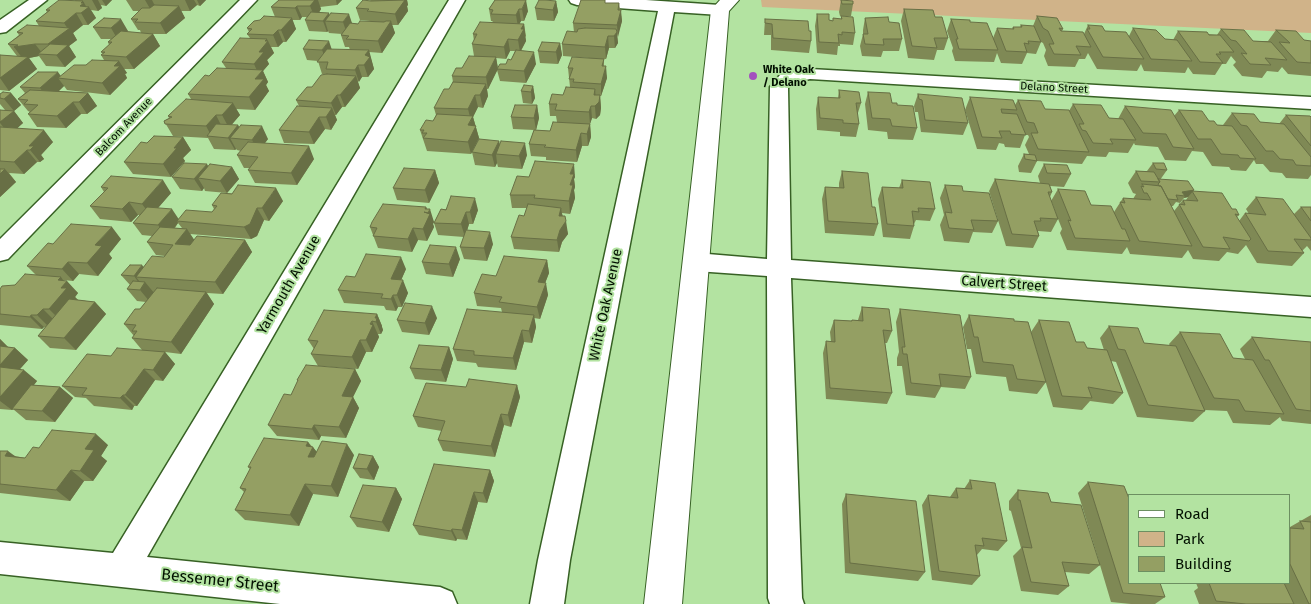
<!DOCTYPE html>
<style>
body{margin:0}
#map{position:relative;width:1311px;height:604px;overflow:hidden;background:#b3e3a1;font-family:"Fira Sans",sans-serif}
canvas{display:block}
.legend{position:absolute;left:1128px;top:494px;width:162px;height:90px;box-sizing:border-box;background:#b3e3a1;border:1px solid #6c8f61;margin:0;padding:6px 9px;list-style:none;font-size:15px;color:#021000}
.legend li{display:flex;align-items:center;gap:10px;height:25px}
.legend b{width:25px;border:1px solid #6c8f61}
</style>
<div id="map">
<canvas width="1311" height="604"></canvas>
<ul class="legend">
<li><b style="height:6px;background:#fff"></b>Road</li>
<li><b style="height:14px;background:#d0b389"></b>Park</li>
<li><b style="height:14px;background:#949f63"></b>Building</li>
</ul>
</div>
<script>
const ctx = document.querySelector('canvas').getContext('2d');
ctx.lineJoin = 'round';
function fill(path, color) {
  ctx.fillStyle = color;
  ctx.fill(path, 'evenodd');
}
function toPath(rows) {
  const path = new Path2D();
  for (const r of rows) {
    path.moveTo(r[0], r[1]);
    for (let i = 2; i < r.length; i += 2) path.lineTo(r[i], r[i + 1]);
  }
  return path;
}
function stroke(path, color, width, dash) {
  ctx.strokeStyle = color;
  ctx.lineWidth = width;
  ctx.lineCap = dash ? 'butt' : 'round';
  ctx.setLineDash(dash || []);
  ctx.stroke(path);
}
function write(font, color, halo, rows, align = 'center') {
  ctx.font = font + ' "Fira Sans",sans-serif';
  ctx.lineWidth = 4;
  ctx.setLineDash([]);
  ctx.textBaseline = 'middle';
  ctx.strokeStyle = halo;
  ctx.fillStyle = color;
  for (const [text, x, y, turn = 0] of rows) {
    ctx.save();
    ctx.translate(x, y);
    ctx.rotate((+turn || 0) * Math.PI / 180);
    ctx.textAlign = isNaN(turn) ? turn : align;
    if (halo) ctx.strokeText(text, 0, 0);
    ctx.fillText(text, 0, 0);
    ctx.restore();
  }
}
fill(toPath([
 [761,0,1311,0,1311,33,762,7]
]), '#d0b389');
const street = toPath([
 [29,0,47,0,6,32,0,33,0,20,29,0],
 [240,0,257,0,8,259,0,261,0,239,240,0],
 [449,0,465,0,147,557,440,587,452,592,457,604,280,604,0,574,0,542,113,553,449,0],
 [569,0,646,0,720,5,726,7,728,10,726,13,720,15,674,12,570,560,564,604,530,604,538,560,658,11,577,5,571,3,569,0],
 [810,69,1311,97,1311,109,810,79,792,83,788,88,791,260,1311,297,1311,317,791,278,802,598,804,604,770,604,768,598,767,276,696,271,688,268,684,262,688,256,696,253,767,259,770,87,780,75,810,69]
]);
const primary = toPath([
 [720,0,739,0,729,11,682,604,644,604,711,10,720,0]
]);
stroke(street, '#376124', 3);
stroke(primary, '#376124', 2);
fill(street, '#fff');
fill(primary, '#fff');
fill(toPath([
 [75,0,112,0,106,6,101,5,102,8,98,11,91,10,96,18,88,25,83,25,73,33,77,40,69,46,76,57,65,67,46,66,39,56,29,58,37,69,9,91,0,90,0,55,21,57,17,56,8,44,19,35,17,32,39,26,36,21,47,12,46,10,75,1],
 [126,0,206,0,200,6,197,5,190,11,181,11,185,18,166,34,153,34,160,46,134,69,124,69,127,73,125,74,127,78,110,95,67,90,64,86,59,91,88,93,97,106,87,114,81,114,66,128,37,127,28,114,30,112,28,111,18,99,25,93,20,87,61,76,86,65,104,60,101,55,103,54,101,52,109,45,108,42,111,39,101,39,93,27,104,18,128,31,127,32,141,33,140,30,138,30,131,19,139,11,133,11],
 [279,0,342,0,337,5,320,7,321,9,319,13,330,15,352,23,358,24,371,22,370,21,360,20,356,8,371,0,407,0,408,5,407,6,408,11,398,25,392,25,395,33,382,53,369,52,374,69,368,77,362,77,358,82,360,88,345,107,342,107,336,115,335,115,337,120,331,130,325,129,314,144,284,143,279,130,299,106,296,100,312,87,326,74,322,74,318,61,307,60,303,49,350,50,349,47,345,47,341,35,342,34,329,33,328,31,327,32,309,31,305,20,307,17,302,17,300,20,292,20,296,29,286,42,283,42,278,47,271,47,274,53,267,60,269,64,263,71,268,82,266,85,269,91,255,110,236,109,240,115,231,125,238,125,239,127,268,139,265,143,314,159,297,185,255,183,248,170,250,168,244,168,237,155,241,151,237,150,236,149,235,150,214,149,208,138,173,136,164,121,169,118,168,116,191,99,188,94,209,76,226,68,222,62,250,38,247,34,249,32,247,28,275,17,271,7],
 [495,0,528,11,524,21,521,21,519,24,524,24,526,36,525,37,526,41,521,51,536,64,526,83,500,81,497,70,488,89,487,89,488,96,483,108,478,107,473,117,479,138,471,154,427,151,420,130,433,121,436,115,434,108,449,89,453,82,452,76,462,68,474,56,472,44,474,41,473,34,493,22,492,21,491,21,489,9],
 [510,51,515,51,511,60,506,64,498,68,496,58,506,59],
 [841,0,853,4,851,16,840,16,839,12],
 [556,1,558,12,554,21,537,20,535,8],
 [605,3,619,3,622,21,617,37,618,43,615,48,609,48,606,59,604,59,604,66,607,78,601,96,600,96,601,108,600,115,596,119,592,118,590,124,591,137,588,146,582,146,577,162,546,160,546,157,531,156,529,144,534,130,513,129,511,117,537,105,539,118,536,130,550,131,557,122,556,116,550,116,549,104,563,95,570,87,568,68,589,58,563,56,562,44,574,32,573,23],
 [904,9,935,17,948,38,944,50,937,50,934,60,908,58,901,21],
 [817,14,829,20,833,21,833,18,841,19,841,16,855,33,853,45,840,44,840,46,838,46,837,55,817,53,815,26],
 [1037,16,1063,29,1062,31,1084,34,1088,25,1105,31,1129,36,1133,28,1165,39,1173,40,1178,31,1217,35,1221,29,1253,41,1268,41,1276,30,1304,40,1311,41,1311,76,1288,74,1282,67,1278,72,1267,71,1262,78,1242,76,1233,65,1236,62,1231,56,1226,64,1222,64,1215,75,1193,74,1188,67,1185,73,1144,71,1141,64,1137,71,1097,69,1088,53,1085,59,1079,59,1075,67,1048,66,1044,56,1046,50,1043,43,1041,42,1036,54,1027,53,1022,64,1001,63,997,53,994,62,955,61,952,51,953,48,947,31,951,19,970,22,993,38,997,28,1012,29,1013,27,1020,27,1021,25,1033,26],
 [865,18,889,22,902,39,899,51,883,51,881,57,862,56,860,46,863,34,863,30],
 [765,19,809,31,811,41,809,53,771,50,771,35,764,35],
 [560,43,562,55,558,64,540,63,538,51],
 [533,86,535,98,532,104,523,103,521,91],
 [839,90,861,103,857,116,859,124,856,137,840,136,840,132,817,130,816,109,818,97,838,98],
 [868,92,897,105,917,128,913,140,888,139,887,132,868,130,865,104],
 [11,93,21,105,14,111,23,123,17,128,53,142,41,155,44,159,40,162,37,162,24,174,9,173,16,182,0,197,0,110,5,110,0,104,0,94],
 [918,94,968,123,963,135,921,132,918,112,915,112,914,106],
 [970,97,1015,105,1018,100,1045,109,1069,111,1073,104,1109,118,1118,119,1125,106,1174,116,1179,110,1217,125,1223,125,1232,113,1260,122,1279,124,1286,115,1311,117,1311,175,1308,179,1286,178,1282,173,1270,172,1263,164,1256,164,1254,160,1246,171,1231,170,1229,167,1212,166,1203,152,1192,151,1186,161,1165,160,1158,147,1135,145,1134,143,1128,153,1109,152,1106,157,1087,156,1082,164,1037,161,1031,173,1019,172,1018,166,1024,154,1029,154,1025,145,1029,137,1028,135,1025,135,1020,148,1005,147,1004,144,999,143,996,150,977,149,965,110],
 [183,137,191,150,183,158,185,161,171,177,133,174,124,162,147,143],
 [499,141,500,145,527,155,522,169,498,167,497,163,495,167,475,165,472,152],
 [1153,163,1167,170,1160,180,1194,190,1193,191,1232,209,1239,215,1237,217,1239,221,1245,213,1249,214,1246,209,1256,197,1294,214,1301,207,1311,207,1311,251,1307,246,1302,251,1304,253,1292,266,1257,263,1246,245,1238,254,1227,252,1219,261,1193,259,1188,250,1182,258,1130,254,1127,247,1122,254,1067,250,1060,233,1062,229,1051,201,1058,189,1091,205,1114,212,1123,198,1133,199,1136,194,1133,193,1128,183,1136,171,1147,171],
 [1188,197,1186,200,1183,200,1174,211,1171,206,1173,206,1176,202,1180,203,1184,198],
 [1044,164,1071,174,1064,187,1050,186,1052,192,1050,197,1058,219,1051,232,1038,231,1039,236,1033,248,1006,246,989,191,995,179,1040,183,1038,176],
 [208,167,232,167,239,179,227,193,283,201,269,221,264,220,257,236,251,239,190,234,194,240,245,240,252,252,223,294,207,293,214,304,181,354,165,352,175,364,163,381,155,380,137,406,134,406,132,410,94,406,86,398,75,397,62,386,111,356,142,350,132,338,134,336,124,324,140,309,146,302,137,301,127,289,130,285,121,275,143,267,164,257,165,256,156,255,147,242,152,236,142,235,133,223,140,215,138,215,131,222,100,219,90,206,104,192,101,187,171,193,158,208,179,219,212,212,214,209,212,205,227,193,205,191,204,188,202,191,180,189,172,177],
 [178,223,182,228,175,228],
 [435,170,439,183,429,203,397,200,393,188],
 [842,171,872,207,878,224,874,236,825,233,822,199,825,187,839,188,839,183],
 [529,177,575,177,574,179,575,187,574,190,575,198,570,214,562,213,568,234,562,242,559,252,514,249,511,237,524,216,527,208,512,208,510,195],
 [902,180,935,209,930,221,916,220,914,224,914,226,910,239,883,237,878,199,882,187,899,188],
 [945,185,963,191,998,221,992,233,973,232,969,243,944,241,940,225,944,215,940,198],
 [426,207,434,222,433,224,434,227,427,241,418,240,412,252,378,248,370,227],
 [441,209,478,210,473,224,469,224,467,231,493,244,487,261,464,259,460,247,464,237,438,235,434,223],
 [121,239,109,254,112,258,98,276,79,274,73,281,63,280,78,293,75,297,78,300,95,302,106,314,76,350,50,348,38,336,45,327,44,327,42,329,0,325,0,289,15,285,36,275,27,266,53,244],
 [460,259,453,277,426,274,422,262],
 [547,260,549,273,545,283,548,295,540,319,534,318,536,327,532,343,524,342,516,370,478,367,476,363,457,361,453,349,502,312,501,308,477,306,474,293,496,276],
 [406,269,401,280,408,293,402,307,398,307,396,311,386,310,384,306,344,303,338,290,355,277],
 [862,307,892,331,887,343,885,343,892,393,887,404,826,399,823,353,826,341,831,342,830,332,834,320,851,321,852,320,858,320],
 [900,309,971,377,965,389,941,387,935,398,906,395,902,366,897,366,897,358,899,352,896,322],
 [377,314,382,326,382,327,383,330,381,334,378,334,379,337,372,352,366,352,358,369,318,366,311,354,314,349,308,340],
 [969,315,1046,382,1037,394,1009,391,1006,377,976,374,971,349,967,349,963,327],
 [437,318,429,335,402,332,397,320],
 [1039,320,1087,348,1104,350,1100,338,1109,326,1144,343,1170,346,1169,344,1180,332,1233,358,1245,359,1240,349,1252,337,1311,342,1311,424,1282,421,1280,417,1270,425,1233,423,1227,411,1205,410,1205,411,1193,422,1137,417,1116,362,1111,361,1123,393,1113,404,1090,401,1082,410,1053,407,1031,332],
 [0,339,8,347,15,348,28,360,20,369,37,381,34,385,60,387,73,398,55,422,26,420,13,409,12,410,0,409],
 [449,347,453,359,446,382,415,379,410,368],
 [355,369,361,381,353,397,359,408,346,438,321,436,319,440,277,436,268,425,291,395,298,381,297,380],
 [517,385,520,397,511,427,504,425,495,457,443,451,438,440,442,431,418,427,413,416,466,387],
 [308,442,317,452,354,455,338,497,313,494,299,526,245,520,235,510,244,492,240,488,250,469,248,467],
 [108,445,101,456,107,461,93,481,84,481,70,501,0,493,0,451,15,456,25,458,39,448],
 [373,456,379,467,374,480,360,478,353,468],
 [490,470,494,481,487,503,478,502,467,540,457,539,456,541,419,535,413,525],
 [970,480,1007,541,998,551,982,549,977,555,980,576,972,585,932,580,922,505,928,495,950,497,956,488,964,489],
 [1088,482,1165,597,1155,604,1131,604,1111,602,1100,565,1089,574,1065,572,1069,586,1058,595,1021,591,1013,556,1021,548,1011,511,1009,510,1009,501,1018,490,1051,502,1099,561,1078,493],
 [396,488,402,499,389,532,357,527,350,517],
 [846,494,925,572,918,581,845,573,842,504],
 [1311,515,1311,604,1199,604,1194,591,1198,588,1196,583,1290,583,1290,527]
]), '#7f8955');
fill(toPath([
 [92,0,98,0,102,8,98,11],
 [102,0,112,0,106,6],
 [145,0,152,0,156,8,152,12],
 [185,0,194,0,197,5,190,11],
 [197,0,206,0,200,6],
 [313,0,318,0,321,9,315,18,310,6],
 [336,0,342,0,337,5],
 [402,0,407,0,408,5,407,6,408,11,398,25,395,14],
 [526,0,528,11,524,21,522,9],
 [83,1,87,8,89,7,96,18,88,25,81,13,80,6,81,3],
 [556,1,558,12,554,21,553,10],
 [179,6,185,18,166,34,160,23],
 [297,6,302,17,300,20,295,8],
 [519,9,521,21,518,27,516,15],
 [621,10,622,21,618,37,617,25],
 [76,13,83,25,73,33,77,40,69,46,76,57,65,67,48,44,68,29,64,23],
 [329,13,332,22,325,21,328,31,327,32,323,21],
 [349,14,353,26,347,34,343,22],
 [292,18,296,29,286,42,281,30],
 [121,19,128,31,118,40,111,28],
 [391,21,395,33,382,53,378,41],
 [524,24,526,41,520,52,518,40,521,29],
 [278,30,283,42,278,47,273,35],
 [617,32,618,43,615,48,614,36],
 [153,34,160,46,134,69,126,57],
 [608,36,609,48,606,59,605,47],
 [267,39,268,42,268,41,274,53,267,60,269,64,263,71,268,82,266,85,269,91,255,110,249,97,255,79,259,75,254,64,259,52,265,41],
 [508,39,510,51,506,59,504,47],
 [329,41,333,53,327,62,322,50],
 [560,43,562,55,558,64,556,52],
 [35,44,43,54,38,54,39,56,29,58,37,69,9,91,0,78,23,59,14,47],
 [369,50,374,69,368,77,364,65,365,55],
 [534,52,536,64,526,83,524,71],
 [496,57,498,69,488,89,486,77],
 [119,61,127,73,125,74,127,78,110,95,102,83,114,66],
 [358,65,362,77,359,82,355,70],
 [606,66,607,78,601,96,601,84],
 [58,72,63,79,58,78,64,86,49,100,40,88],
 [356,76,360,88,345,107,340,95],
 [486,84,488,96,483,108,480,95],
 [533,86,535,98,532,104,531,92],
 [595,89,596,101,600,95,601,108,600,115,596,119,594,95],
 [11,93,21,105,14,111,23,123,10,135,0,123,0,122,14,111,4,99],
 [88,93,97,106,87,114,79,102],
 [337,95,342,107,336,115,331,103],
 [475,95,478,107,473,117,479,138,471,154,468,142,468,125,471,121,468,109],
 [73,102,81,114,66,128,57,116],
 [233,103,240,115,229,128,222,115],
 [537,105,539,118,536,130,534,118],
 [591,106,592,118,590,124,589,112],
 [332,108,337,120,331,130,326,117],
 [216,115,222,127,212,137,206,126],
 [319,117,325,129,314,144,309,132],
 [590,124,591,137,588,146,587,134],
 [238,125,244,137,230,138,236,149,235,150,228,138],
 [262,126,268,139,258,152,252,140],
 [44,130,53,142,41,155,44,159,40,162,30,150,29,146],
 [581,133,582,146,577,162,576,150],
 [183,137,191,150,183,158,185,161,171,177,163,164,174,148],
 [499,141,501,154,496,154,497,163,495,167,492,155],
 [525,143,527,155,522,169,519,156],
 [309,146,314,159,297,185,291,173],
 [27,150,37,162,24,174,14,162],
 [207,164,214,177,198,178,204,188,202,191,194,179],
 [574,164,575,177,574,179,575,187,574,190,575,198,570,214,569,201,570,174],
 [232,167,239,179,227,193,220,181],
 [5,169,16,182,0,197,0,174],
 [435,170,439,183,429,203,425,190],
 [163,180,171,193,151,216,142,204],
 [276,188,283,201,269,221,262,208],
 [1194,190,1188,197,1184,198,1185,196,1182,192],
 [475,198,478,210,473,224,470,212],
 [129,202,138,215,131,222,122,209],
 [426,207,428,212,430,209,434,222,433,224,434,227,427,241,423,229,429,216,425,209],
 [257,208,264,220,257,236,251,239,244,227],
 [561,208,563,220,559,216],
 [172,209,180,221,177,221,178,223,167,237,158,225],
 [466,212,469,224,465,237,461,224],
 [566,221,568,234,562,242,559,252,557,240,560,230],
 [112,227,121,239,109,254,112,258,98,276,87,263,95,245],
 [413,228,418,240,412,252,408,239],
 [187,229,195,241,184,256,175,244],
 [490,232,493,244,487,261,484,248],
 [245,240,252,252,223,294,215,282],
 [456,247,460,259,453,277,449,264],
 [401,257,406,269,396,292,391,279],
 [547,260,549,273,541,294,538,282],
 [68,262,79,274,73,281,62,269],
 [142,265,152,278,136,277,143,286,145,282,155,294,150,302,140,290,142,287,134,276],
 [61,277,65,283,67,281,78,293,75,297,79,301,61,321,49,309,61,288,58,280],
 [403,280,408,293,402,307,397,295],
 [546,283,548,295,540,319,537,307],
 [206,292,214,304,181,354,171,342],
 [393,295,398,307,396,311,391,299],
 [95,302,106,314,76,350,64,338],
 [432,306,437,318,429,335,425,323],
 [43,309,55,321,50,328,37,315],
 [377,314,382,326,382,327,383,330,381,334,376,322,375,318],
 [31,315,44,327,42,329,30,317],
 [534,315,536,327,532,343,529,331],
 [372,321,379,337,372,352,366,340],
 [522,330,524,342,516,370,513,358],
 [0,339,12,351,15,348,28,360,12,378,0,368],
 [360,340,366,352,358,369,352,357],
 [449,347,453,359,446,382,441,370],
 [165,352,175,364,163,381,153,370],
 [144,369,155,380,137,406,125,395],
 [355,369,361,381,353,397,359,408,346,438,339,427,342,396],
 [24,370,37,381,14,409,12,409,13,409,12,410,0,401,0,397],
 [517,385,520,397,511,427,508,415],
 [60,387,73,398,55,422,42,411],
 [123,395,134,406,132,410,120,398],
 [501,414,504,425,495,457,491,446],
 [314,425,321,436,319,440,312,429],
 [96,434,108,445,101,456,107,461,93,481,80,471,85,449],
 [308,442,312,448,313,447,321,458,308,457,306,446],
 [347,444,354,455,338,497,331,486],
 [8,451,23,462,5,456],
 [373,456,379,467,374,480,367,469],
 [71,470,84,481,70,501,56,490],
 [490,470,494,481,487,503,483,493],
 [305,484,313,494,299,526,290,515],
 [396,488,402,499,389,532,382,522],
 [474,492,478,502,467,540,462,530],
 [452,529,457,539,456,541,451,531]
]), '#686f45');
const building = toPath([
 [59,0,83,1,81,3,84,3,80,6,89,7,81,13,76,13,64,23,36,21,50,10,46,10,59,0],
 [279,0,315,0,310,6,297,6,295,8,271,7,279,0],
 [363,0,371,1,405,0,395,14,367,11,369,9,356,8,363,0],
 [495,0,526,0,522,9,519,9,516,15,491,14,493,10,489,9,495,0],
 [539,0,545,0,556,1,553,10,535,8,539,0],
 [581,0,605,0,605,3,619,3,618,10,621,10,617,25,573,23,581,0],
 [841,0,853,1,853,4,842,4,841,0],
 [154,5,179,6,160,23,135,22,138,19,131,19,142,8,150,8,154,5],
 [904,9,933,10,935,17,942,17,948,38,934,38,937,48,912,46,904,9],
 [311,12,329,13,323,21,305,20,311,12],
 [331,13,349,14,343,22,325,21,331,13],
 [817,14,829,14,829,20,833,21,833,18,842,19,841,16,853,17,855,33,842,32,842,35,838,34,839,43,819,42,817,14],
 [264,16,292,18,281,30,278,30,273,35,247,34,252,29,247,28,254,21,260,20,264,16],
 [1037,16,1057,18,1063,29,1059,28,1061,31,1083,32,1091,47,1076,46,1081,55,1054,54,1049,44,1054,44,1048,31,1043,28,1037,16],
 [888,17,889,22,899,23,902,39,883,39,884,45,865,44,863,34,868,34,865,18,888,17],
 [104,18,121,19,111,28,93,27,104,18],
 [765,19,808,21,809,31,811,31,811,41,773,38,772,24,765,23,765,19],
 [951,19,970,20,970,22,987,23,998,50,959,49,956,39,958,39,951,19],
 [360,21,384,22,386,21,391,21,378,41,346,39,349,36,341,35,350,23,358,24,360,21],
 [480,22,524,24,521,29,524,29,518,40,508,39,504,47,472,44,477,34,473,34,480,22],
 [27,25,70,28,48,44,35,44,14,47,18,45,8,44,23,33,17,32,27,25],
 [1021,25,1034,26,1041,42,1028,41,1029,44,1024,43,1027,52,1006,51,997,28,1014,29,1013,27,1022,27,1021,25],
 [1088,25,1102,26,1105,31,1126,32,1144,59,1103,57,1087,29,1090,29,1088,25],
 [585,28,616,29,617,32,614,36,608,36,605,47,562,44,567,31,577,32,578,29,585,28],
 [1133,28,1156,30,1165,39,1177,40,1192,61,1151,59,1133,28],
 [1221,29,1244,30,1253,41,1271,42,1287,60,1265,58,1271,65,1250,64,1241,53,1247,54,1236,41,1231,40,1221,29],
 [1276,30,1296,31,1304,40,1311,41,1311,63,1297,62,1279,42,1290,43,1276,30],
 [121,31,153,34,126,57,101,55,105,52,101,52,112,42,108,42,121,31],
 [1178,31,1207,32,1209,35,1220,35,1234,52,1219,52,1221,54,1216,54,1223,63,1200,62,1178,31],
 [240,38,267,39,265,41,268,41,259,52,264,52,254,64,222,62,240,38],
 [309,40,329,41,322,50,303,49,309,40],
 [542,42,560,43,556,52,538,51,542,42],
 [50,44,68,45,57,55,38,54,50,44],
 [327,49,369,50,365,55,370,57,364,65,358,65,355,70,326,69,328,62,317,62,327,49],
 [516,50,534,52,524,71,497,69,500,64,506,64,508,59,511,60,516,50],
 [0,55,28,57,0,78,0,55],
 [469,56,496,57,486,77,452,76,456,68,462,68,469,56],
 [572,57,604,59,602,66,606,66,601,84,573,82,574,79,569,79,573,68,568,68,572,57],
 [92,60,119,61,114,66,120,66,102,83,58,78,74,65,86,65,92,60],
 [217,68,263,70,255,79,264,79,249,97,188,94,205,75,209,76,217,68],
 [38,72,58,72,40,88,20,87,38,72],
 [327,74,356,76,340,95,337,95,331,103,296,100,307,87,312,87,321,75,327,74],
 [453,82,486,84,480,95,475,95,468,109,434,108,444,89,449,89,453,82],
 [524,85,533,86,531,92,521,91,524,85],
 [566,87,595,89,594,95,600,95,599,102,595,106,591,106,589,112,555,110,557,104,549,104,552,94,563,95,566,87],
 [30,90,88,93,79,102,73,102,57,116,28,114,38,105,24,104,28,100,18,99,30,90],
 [839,90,859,92,861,103,856,103,859,124,843,123,843,120,820,118,818,97,840,98,839,90],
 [3,92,11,93,4,99,0,98,0,94,3,92],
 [868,92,890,93,892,103,897,103,897,105,913,106,917,128,892,126,890,119,872,118,868,92],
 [918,94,962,98,968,123,925,120,922,100,919,99,918,94],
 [970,97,1013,100,1017,110,1001,109,1002,113,1017,114,1026,135,1011,134,1010,131,999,131,1002,138,982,137,970,97],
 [186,99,233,103,222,115,216,115,206,126,165,124,164,121,172,117,168,116,186,99],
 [1018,100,1041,101,1045,109,1069,110,1089,152,1038,149,1031,133,1038,133,1034,123,1027,122,1018,100],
 [1073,104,1101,105,1109,118,1123,119,1136,140,1110,139,1113,144,1093,143,1086,131,1082,130,1079,124,1084,124,1073,104],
 [515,105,537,105,534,118,511,117,515,105],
 [297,106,332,108,326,117,319,117,309,132,279,130,297,106],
 [1125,106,1171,110,1194,149,1173,147,1166,134,1143,133,1125,106],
 [0,110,14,111,0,122,0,110],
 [1179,110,1202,111,1209,121,1214,121,1217,125,1232,126,1256,159,1240,158,1238,155,1221,154,1211,139,1198,139,1179,110],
 [1232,113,1254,114,1260,122,1284,124,1311,157,1311,166,1296,165,1293,160,1280,159,1273,151,1266,151,1247,126,1241,125,1232,113],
 [437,114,473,116,468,125,476,126,468,142,423,138,427,133,422,133,424,130,420,130,426,120,433,121,437,114],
 [1286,115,1310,116,1311,117,1311,146,1286,115],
 [553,122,590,124,587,134,581,133,576,150,544,147,546,145,529,144,534,130,550,131,553,122],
 [216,124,238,125,228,138,207,136,216,124],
 [241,125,262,126,252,140,230,138,241,125],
 [0,127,44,130,29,146,34,146,30,150,27,150,14,162,0,161,0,127],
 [154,136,183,137,174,148,177,148,163,164,124,162,141,142,147,143,154,136],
 [479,139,499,141,492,155,472,152,479,139],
 [501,141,525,143,519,156,496,154,501,141],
 [248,142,309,146,291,173,248,170,258,157,237,155,248,142],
 [1024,154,1035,155,1037,161,1025,159,1024,154],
 [535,161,574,164,570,174,574,174,570,185,573,185,569,201,534,198,535,195,510,195,517,176,529,177,535,161],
 [184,163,207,164,194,179,172,177,184,163],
 [1153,163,1164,163,1167,170,1156,169,1153,163],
 [210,164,232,167,220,181,198,178,210,164],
 [1044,164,1067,165,1071,174,1047,173,1044,164],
 [404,168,435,170,425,190,393,188,404,168],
 [0,169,5,169,0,174,0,169],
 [842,171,868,173,872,207,875,207,878,224,828,221,825,187,844,188,842,171],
 [1136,171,1154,172,1160,182,1141,181,1136,171],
 [111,176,163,180,142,204,129,202,122,209,90,206,108,188,101,187,111,176],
 [995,179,1049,184,1052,192,1048,192,1058,219,1040,218,1041,221,1034,221,1039,236,1012,234,995,179],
 [1158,179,1188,181,1194,190,1182,192,1185,196,1176,195,1178,200,1168,199,1161,186,1159,186,1158,184,1160,182,1158,179],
 [902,180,930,182,935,209,918,208,919,212,912,211,914,226,887,224,882,187,903,188,902,180],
 [1142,184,1161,186,1192,246,1139,241,1120,202,1125,203,1123,198,1151,200,1147,193,1144,193,1141,186,1144,187,1142,184],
 [238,185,276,188,262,208,257,208,250,224,244,227,177,221,186,210,212,212,217,206,212,205,221,193,232,194,238,185],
 [945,185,962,186,963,191,989,193,998,221,971,220,974,230,949,228,945,212,952,213,945,185],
 [1058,189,1085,191,1091,205,1111,206,1122,229,1125,229,1130,241,1075,238,1068,220,1071,221,1058,189],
 [1192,191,1222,193,1232,209,1236,209,1239,215,1235,214,1251,239,1249,241,1223,237,1230,249,1203,247,1179,204,1185,205,1183,200,1198,201,1192,191],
 [451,196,475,198,470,212,466,212,461,224,434,223,441,209,446,210,451,196],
 [1256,197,1283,199,1311,238,1311,240,1294,239,1304,253,1268,251,1245,213,1266,215,1256,197],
 [383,204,426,207,425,209,430,209,428,213,424,212,430,214,423,229,413,228,408,239,373,236,377,228,370,227,372,222,383,204],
 [528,204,561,208,559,216,565,216,566,221,560,230,557,240,511,237,519,215,524,216,528,204],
 [147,207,172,209,158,225,133,223,147,207],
 [1301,207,1311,207,1311,221,1301,207],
 [71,224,112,227,95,245,102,246,87,263,68,262,62,269,27,266,48,243,53,244,71,224],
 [160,227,187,229,175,244,190,245,197,236,245,240,215,282,136,277,152,256,164,257,173,245,147,242,160,227],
 [466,230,490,232,484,248,460,247,466,230],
 [430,245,456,247,449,264,422,262,430,245],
 [366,254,401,257,391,279,403,280,397,295,393,295,391,299,381,298,383,294,338,290,346,276,355,277,366,254],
 [504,256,547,260,538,282,546,283,537,307,499,302,502,297,474,293,482,274,496,276,504,256],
 [130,265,142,265,134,276,121,275,130,265],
 [25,274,61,277,58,280,67,281,61,288,67,288,49,309,43,309,37,315,31,315,30,317,0,314,0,289,2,286,15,285,25,274],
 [133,281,145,282,140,290,127,289,133,281],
 [157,288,206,292,171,342,132,338,137,331,132,331,136,325,124,324,135,309,140,309,157,288],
 [69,299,95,302,64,338,38,336,69,299],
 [405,303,432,306,425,323,397,320,405,303],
 [862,307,889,309,892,331,883,330,892,393,830,388,826,341,835,342,834,320,852,321,852,320,863,321,862,307],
 [467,309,534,315,529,331,522,330,513,358,474,355,474,351,453,349,467,309],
 [900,309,960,315,971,377,939,374,941,386,911,383,907,354,903,354,902,347,905,347,900,309],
 [324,310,377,314,375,318,377,318,376,322,372,321,370,324,373,325,366,340,360,340,352,357,311,354,318,341,308,340,324,310],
 [969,315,1014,319,1014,321,1028,322,1046,382,1017,379,1013,365,983,362,978,337,974,337,969,315],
 [1039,320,1069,322,1076,342,1084,342,1087,348,1107,350,1123,393,1088,387,1092,398,1062,396,1039,320],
 [1109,326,1138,328,1144,343,1176,346,1205,411,1148,405,1125,350,1118,349,1109,326],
 [1180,332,1220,334,1233,358,1253,360,1284,414,1245,411,1239,400,1214,398,1180,332],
 [1252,337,1311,342,1311,411,1296,409,1269,360,1265,360,1252,337],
 [419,345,449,347,441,370,410,368,419,345],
 [0,346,15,348,0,365,0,346],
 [117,348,165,352,153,370,144,369,125,395,123,395,120,398,82,395,87,388,62,386,87,354,111,356,117,348],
 [306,365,355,369,342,396,353,397,339,427,314,425,312,429,268,425,284,394,291,395,298,380,297,380,306,365],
 [0,367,24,370,0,397,0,367],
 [469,379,517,385,508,415,501,414,491,446,438,440,445,421,413,416,426,383,466,387,469,379],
 [31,385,60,387,42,411,12,409,31,385],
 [52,430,96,434,85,449,94,450,80,471,71,470,56,490,0,484,0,451,8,451,5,456,25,458,33,447,39,448,52,430],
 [264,438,308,442,306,446,313,447,308,457,314,457,322,441,347,444,331,486,305,484,290,515,235,510,246,489,240,488,251,467,248,467,264,438],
 [359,454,373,456,367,469,353,468,359,454],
 [434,464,490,470,483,493,474,492,462,530,452,529,451,531,413,525,434,464],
 [970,480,995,483,1007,541,982,538,984,546,975,545,980,576,939,571,928,495,958,498,956,488,972,489,970,480],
 [1088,482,1124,486,1130,501,1130,583,1160,583,1165,597,1123,593,1088,482],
 [363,485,396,488,382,522,350,517,363,485],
 [1018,490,1048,493,1051,502,1081,505,1100,565,1062,562,1069,586,1031,582,1022,547,1032,548,1020,500,1018,500,1018,490],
 [846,494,916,501,925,572,850,563,846,494],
 [1300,521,1311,522,1311,604,1309,604,1290,564,1290,528,1304,529,1300,521],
 [1209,583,1284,583,1294,604,1246,604,1216,601,1209,583]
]);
fill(building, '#949f63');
stroke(building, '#686f45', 1);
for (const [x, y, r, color] of [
 [753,76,5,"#a350be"]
]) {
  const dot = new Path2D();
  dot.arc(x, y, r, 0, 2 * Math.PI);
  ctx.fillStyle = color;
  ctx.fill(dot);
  stroke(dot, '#b3e3a1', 2);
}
write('bold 11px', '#021000', '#b3e3a1', [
 ["White Oak",763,70],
 ["/ Delano",763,83]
], 'left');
write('11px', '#021000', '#b3e3a1', [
 ["Delano Street",1054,88,3],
 ["Balcom Avenue",124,127,-46]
]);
write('14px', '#021000', '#b3e3a1', [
 ["Calvert Street",1004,284,4],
 ["Yarmouth Avenue",289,285,-60],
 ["White Oak Avenue",606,305,-78]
]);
write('16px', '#021000', '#b3e3a1', [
 ["Bessemer Street",220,581,6]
]);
</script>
